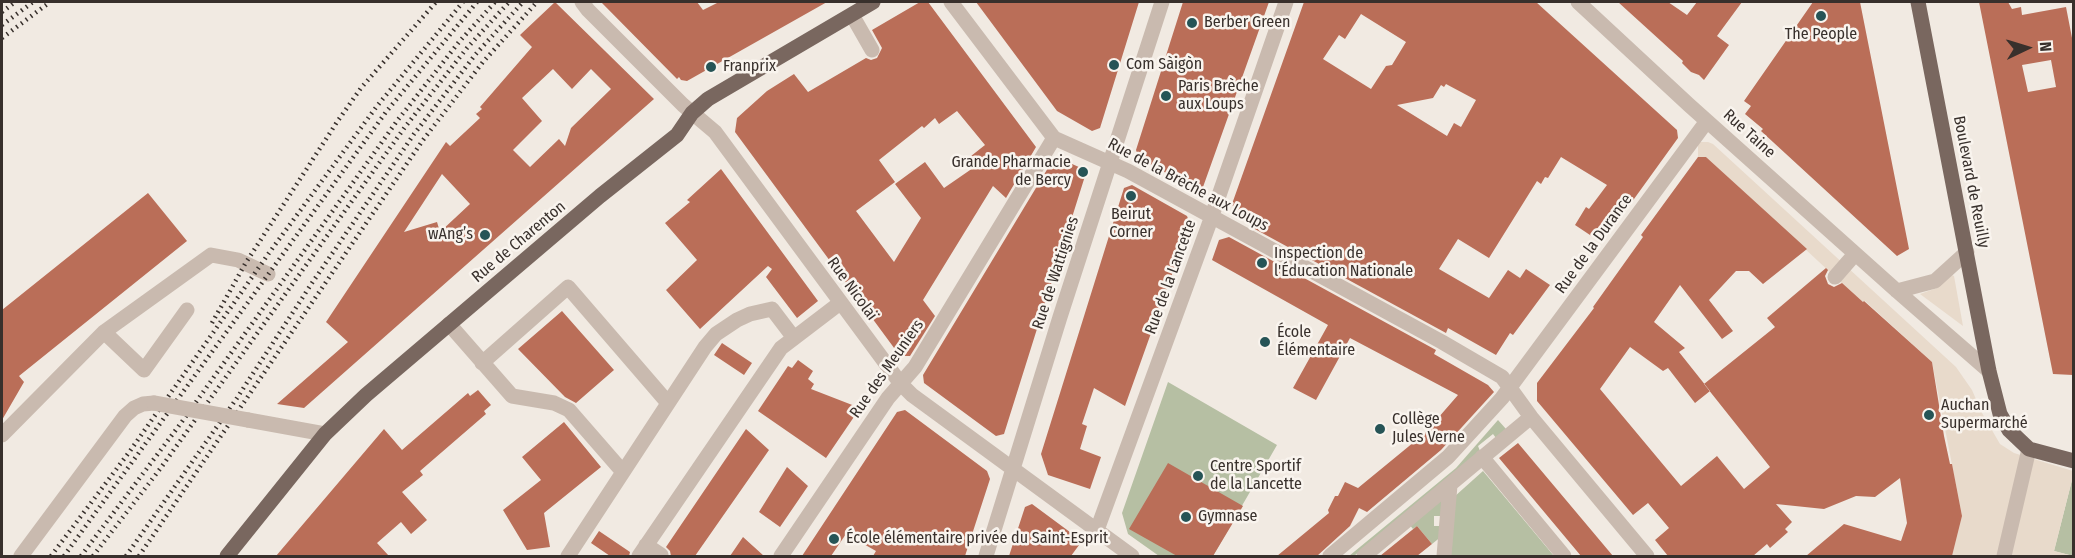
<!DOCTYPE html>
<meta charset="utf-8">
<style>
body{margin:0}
#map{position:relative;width:2075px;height:558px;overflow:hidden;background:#f1eae2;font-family:"Fira Sans Condensed",sans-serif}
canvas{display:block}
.frame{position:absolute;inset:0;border:3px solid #38302c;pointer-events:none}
.north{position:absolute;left:1997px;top:18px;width:60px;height:60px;-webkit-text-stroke:4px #f9f4ee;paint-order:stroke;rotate:86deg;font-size:16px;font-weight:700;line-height:24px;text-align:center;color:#38302c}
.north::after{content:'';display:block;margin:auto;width:21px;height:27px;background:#38302c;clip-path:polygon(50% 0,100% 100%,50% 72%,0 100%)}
</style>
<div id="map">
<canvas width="2075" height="558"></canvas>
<div class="frame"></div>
<div class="north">N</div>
</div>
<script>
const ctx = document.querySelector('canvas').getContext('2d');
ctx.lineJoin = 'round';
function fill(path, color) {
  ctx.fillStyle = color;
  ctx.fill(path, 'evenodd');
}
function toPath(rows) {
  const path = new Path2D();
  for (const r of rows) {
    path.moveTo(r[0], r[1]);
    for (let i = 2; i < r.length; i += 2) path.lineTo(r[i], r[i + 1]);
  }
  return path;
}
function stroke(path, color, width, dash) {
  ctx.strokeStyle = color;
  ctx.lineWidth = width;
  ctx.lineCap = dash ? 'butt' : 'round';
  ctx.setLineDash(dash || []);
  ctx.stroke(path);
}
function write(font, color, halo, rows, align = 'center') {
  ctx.font = font + ' "Fira Sans Condensed",sans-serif';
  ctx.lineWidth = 5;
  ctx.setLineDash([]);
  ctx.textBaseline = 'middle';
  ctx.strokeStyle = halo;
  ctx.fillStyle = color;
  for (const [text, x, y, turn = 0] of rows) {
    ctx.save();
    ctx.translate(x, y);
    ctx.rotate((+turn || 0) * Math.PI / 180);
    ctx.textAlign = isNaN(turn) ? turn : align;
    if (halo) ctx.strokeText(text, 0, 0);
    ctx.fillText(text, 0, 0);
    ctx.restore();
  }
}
fill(toPath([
 [1168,382,1277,445,1213,556,1159,556,1128,534,1122,513],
 [1498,420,1506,429,1496,438,1493,434,1478,446,1480,451,1354,556,1349,556,1456,468],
 [1483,471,1554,556,1450,556,1454,497],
 [2072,480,2073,480,2073,556,2054,551],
 [1441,497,1443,516,1434,516,1434,526,1442,526,1442,536,1432,544,1417,526,1413,529,1409,524]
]), '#b6bfa3');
fill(toPath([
 [1698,142,1708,142,1713,144,1956,367,1972,390,1982,413,2000,444,2014,453,2073,471,2073,480,2072,480,2054,551,2073,556,1952,556,1962,516,1932,362,1865,301,1863,302,1846,287,1706,157,1698,157],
 [1952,275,1954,276,1963,326,1920,294,1937,288]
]), '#e8dacb');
fill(toPath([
 [555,2,654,99,304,408,277,404,348,342,326,322,446,142,450,146,480,118,476,114,482,109,480,107,532,47,520,35],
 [553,69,572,89,591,69,611,89,571,128,565,146,559,139,530,167,513,150,542,121,522,98],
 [442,174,470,204,440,232,437,222,404,232],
 [601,2,697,2,703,10,719,2,827,2,687,81,681,80,679,77,677,79],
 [920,2,928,2,1036,147,1006,198,993,186,923,300,935,316,910,356,900,356,735,132,737,118,767,91,794,74,808,92,866,58,871,60,877,58,882,48,872,30],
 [957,111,985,145,966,160,973,168,944,188,925,162,895,184,921,218,894,262,856,211,895,182,879,160,922,126,924,128,935,118,939,124],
 [976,2,1139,2,1100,128,1092,131,1057,111],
 [1183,2,1269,2,1203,187,1195,189,1139,158,1136,150],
 [1304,2,1536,2,1677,130,1678,138,1608,235,1605,233,1599,241,1575,225,1586,207,1589,209,1607,185,1561,157,1548,178,1545,177,1541,184,1537,181,1489,258,1458,239,1439,269,1489,298,1508,270,1520,278,1526,269,1550,285,1513,335,1510,333,1496,355,1448,328,1446,333,1253,228,1260,225,1235,211,1232,204],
 [1361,14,1406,42,1392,65,1386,66,1371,89,1323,59,1339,35,1345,39],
 [1446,84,1476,100,1461,127,1454,123,1447,136,1397,105,1433,98,1441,85,1444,87],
 [1618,2,1668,2,1687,15,1697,2,1742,2,1717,36,1729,45,1704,80,1699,75,1691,72,1682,63,1683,61],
 [1813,2,1860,2,1909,249,1897,256,1761,131,1763,129,1745,114,1751,106,1744,101],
 [1979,2,2008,2,2012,9,2021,7,2022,15,2066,7,2073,43,2073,375,2053,374],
 [2051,60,2056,87,2028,92,2022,65],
 [1698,157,1706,157,1807,249,1763,284,1749,271,1736,271,1709,300,1733,331,1722,339,1680,285,1654,322,1685,348,1679,352,1710,391,1695,403,1668,368,1663,371,1630,347,1600,389,1681,486,1717,456,1744,489,1770,467,1704,384,1775,327,1767,318,1826,268,1828,270,1825,276,1828,284,1834,287,1842,283,1863,302,1864,301,1932,362,1944,436,1950,464,1952,464,1962,516,1952,556,1806,556,1844,524,1901,541,1907,523,1900,478,1875,497,1856,496,1824,509,1776,504,1792,522,1785,529,1788,532,1770,548,1767,544,1753,556,1668,556,1655,540,1669,528,1648,503,1633,515,1537,401,1537,383,1594,308,1593,307,1643,237,1641,235],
 [1061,159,1081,168,1085,176,1004,434,996,436,924,383,923,375,1051,163],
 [721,169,818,301,797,318,766,277,772,269,768,266,700,329,666,290,697,260,665,223,690,202,687,200],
 [1132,185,1187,216,1190,224,1125,406,1094,388,1082,424,1087,426,1080,449,1101,457,1090,489,1048,475,1041,454,1124,188],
 [148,193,187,241,19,376,24,382,2,420,2,310],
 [1229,237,1436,350,1434,354,1488,385,1494,392,1441,450,1367,512,1359,508,1350,526,1317,556,1277,556,1329,513,1328,510,1335,496,1338,496,1345,482,1358,488,1425,433,1458,395,1350,338,1316,400,1293,388,1328,325,1212,260,1219,240],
 [562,311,614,370,576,403,565,397,518,349],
 [722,343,752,363,744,375,714,355],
 [798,360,813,371,808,379,814,384,811,389,860,408,826,458,758,411,788,366,792,368],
 [478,390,491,405,484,411,486,414,420,471,423,475,402,492,427,520,411,534,401,522,377,543,389,556,276,556,384,429,402,450,468,393,470,396],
 [905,410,987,471,990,479,965,556,873,556,876,551,846,534,831,556,802,556,897,412],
 [564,422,601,467,544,513,550,547,527,550,503,510,541,480,522,457],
 [746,429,769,450,695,556,671,556,670,551,666,547],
 [1518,443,1613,556,1581,556,1499,458],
 [1168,463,1243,506,1213,556,1177,556,1129,529],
 [787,467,808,486,780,527,759,512],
 [1032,504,1082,541,1071,556,1009,556,1025,507],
 [1417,526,1432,544,1417,556,1380,556],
 [599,531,630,552,629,556,610,556,591,543],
 [743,537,764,556,730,556]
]), '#ba6e58');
stroke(toPath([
 [582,2,588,10,683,105,715,132,901,384,912,395,1132,556],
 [951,2,1054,138,1128,171,1442,342,1502,377,1531,417,1647,556],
 [1578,2,1689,105,1897,291,1989,371],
 [852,15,872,50],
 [1835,277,1855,254],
 [1897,291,1935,281,1967,252],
 [449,324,512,396,554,403,569,410,623,472],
 [104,332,144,370,187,310],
 [482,363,568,287,668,403],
 [248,420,325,434],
 [2,435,104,332,211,255,238,260,268,274],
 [1482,457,1564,556],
 [1097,530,1208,227,1286,2],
 [646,545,661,555],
 [21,556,125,416,134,408,143,404,154,403],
 [568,556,705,347,716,334,737,320,750,314,772,309,794,338],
 [639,556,781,348,840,303],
 [781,556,888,398,915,367,1054,138],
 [986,556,1060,317,1162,2],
 [1330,556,1448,457,1502,398,1707,121],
 [1364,556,1531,417],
 [1444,556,1450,485],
 [2004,556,2029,449]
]), '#c9baaf', 15);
stroke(toPath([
 [1918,2,1989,371,2000,414,2009,430,2029,449,2074,461],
 [227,556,325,434,366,395,600,196,677,135,692,113,708,99,873,2]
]), '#79675f', 15);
stroke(toPath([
 [2,12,15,2],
 [2,25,33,2],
 [2,38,50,2],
 [212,323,245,264,337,122,361,88,436,2],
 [51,556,130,451,269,253,377,106,463,2],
 [64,556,386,112,477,2],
 [81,556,181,423,397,121,459,42,495,2],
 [93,556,160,469,405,127,467,48,509,2],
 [126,556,237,398,312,283,414,134,475,55,523,2],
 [139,556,423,140,483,62,537,2]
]), '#38302c', 4.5, [1.5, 4.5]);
stroke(toPath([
 [154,403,248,420]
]), '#c9baaf', 15);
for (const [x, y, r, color] of [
 [1821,16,6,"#265456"],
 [1192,23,6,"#265456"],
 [1114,65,6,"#265456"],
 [711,67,6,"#265456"],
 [1166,96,6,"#265456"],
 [1083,172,6,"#265456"],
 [1131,196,6,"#265456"],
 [485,235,6,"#265456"],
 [1262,263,6,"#265456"],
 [1265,342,6,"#265456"],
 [1929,415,6,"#265456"],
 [1380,429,6,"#265456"],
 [1198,476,6,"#265456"],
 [1186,517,6,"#265456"],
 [834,539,6,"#265456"]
]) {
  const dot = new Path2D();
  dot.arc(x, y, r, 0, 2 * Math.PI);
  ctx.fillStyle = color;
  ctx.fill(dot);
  stroke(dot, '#f9f4ee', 2);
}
write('16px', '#38302c', '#f9f4ee', [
 ["Berber Green",1204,23],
 ["The People",1821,35,"center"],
 ["Com Sàigòn",1126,65],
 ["Franprix",723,67],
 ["Paris Brèche",1178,87],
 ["aux Loups",1178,105],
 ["Grande Pharmacie",1071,163,"right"],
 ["de Bercy",1071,181,"right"],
 ["Beirut",1131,215,"center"],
 ["Corner",1131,233,"center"],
 ["wAng’s",473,235,"right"],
 ["Inspection de",1274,254],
 ["l'Éducation Nationale",1274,272],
 ["École",1277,333],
 ["Élémentaire",1277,351],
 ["Auchan",1941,406],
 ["Supermarché",1941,424],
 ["Collège",1392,420],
 ["Jules Verne",1392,438],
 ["Centre Sportif",1210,467],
 ["de la Lancette",1210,485],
 ["Gymnase",1198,517],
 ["École élémentaire privée du Saint-Esprit",846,539]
], 'left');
write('16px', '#38302c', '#f9f4ee', [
 ["Rue Taine",1749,134,42],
 ["Boulevard de Reuilly",1971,182,79],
 ["Rue de la Brèche aux Loups",1188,185,28],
 ["Rue de Charenton",519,242,-40],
 ["Rue de la Durance",1594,244,-54],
 ["Rue de Wattignies",1056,273,-72],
 ["Rue de la Lancette",1171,277,-70],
 ["Rue Nicolaï",852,289,54],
 ["Rue des Meuniers",887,369,-55]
]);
</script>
